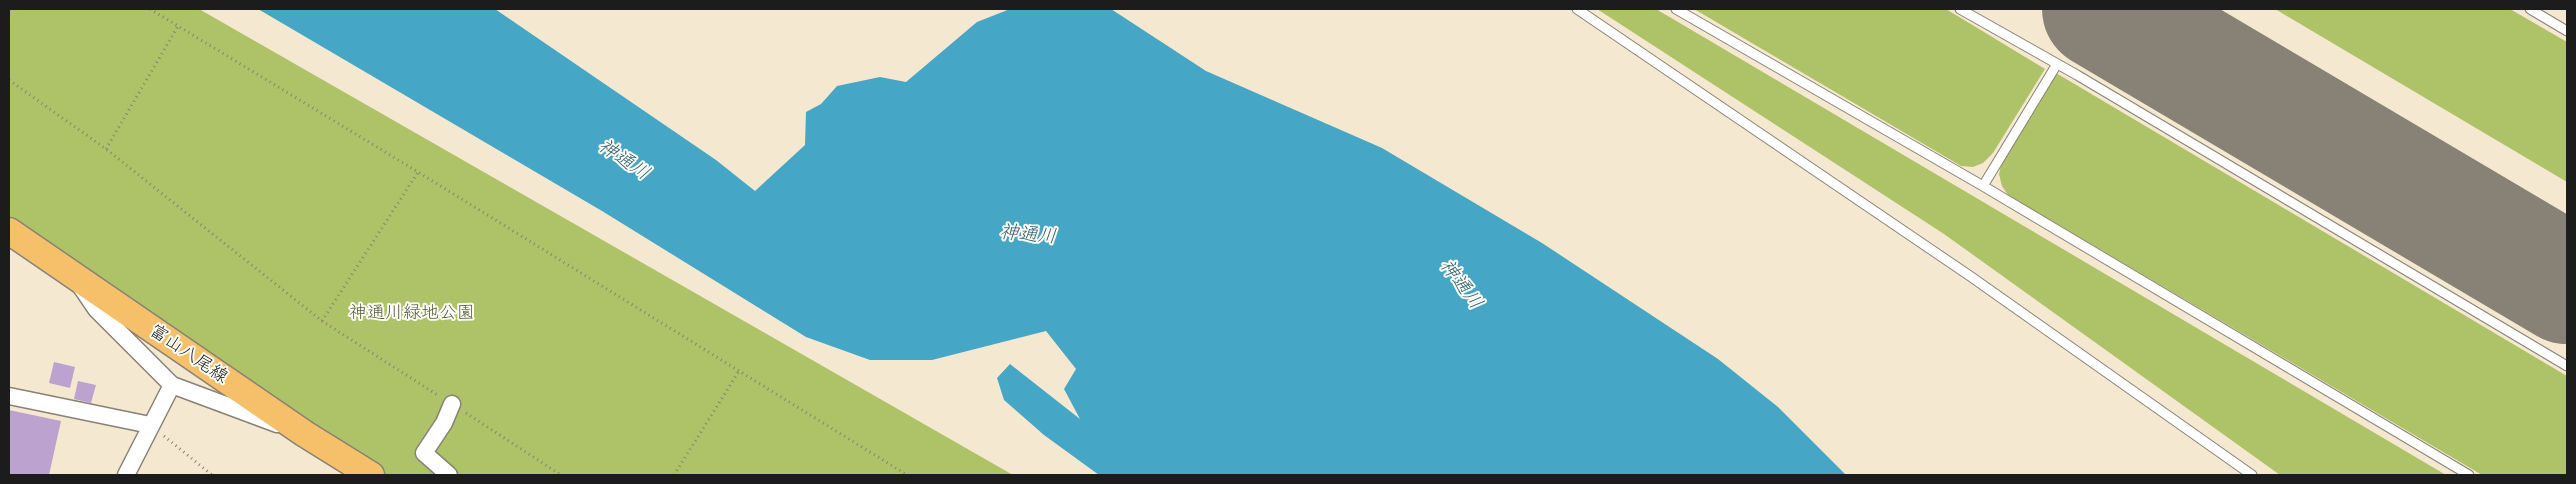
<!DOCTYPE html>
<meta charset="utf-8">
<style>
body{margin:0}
#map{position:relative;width:2576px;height:484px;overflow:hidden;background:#f5e8d1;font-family:"Architects Daughter",sans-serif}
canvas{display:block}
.frame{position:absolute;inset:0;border:10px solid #1c1c1c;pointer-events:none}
</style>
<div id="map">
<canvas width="2576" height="484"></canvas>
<div class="frame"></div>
</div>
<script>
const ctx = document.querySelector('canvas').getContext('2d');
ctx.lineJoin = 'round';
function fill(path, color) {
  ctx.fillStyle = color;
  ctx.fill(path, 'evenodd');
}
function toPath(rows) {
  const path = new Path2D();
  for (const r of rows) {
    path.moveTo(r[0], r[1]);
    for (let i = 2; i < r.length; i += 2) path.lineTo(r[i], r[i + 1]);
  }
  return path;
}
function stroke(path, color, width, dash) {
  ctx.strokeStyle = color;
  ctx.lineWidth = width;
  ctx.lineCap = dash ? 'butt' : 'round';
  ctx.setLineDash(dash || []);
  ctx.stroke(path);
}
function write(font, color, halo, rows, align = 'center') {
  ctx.font = font + ' "Architects Daughter","Klee One",sans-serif';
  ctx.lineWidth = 4;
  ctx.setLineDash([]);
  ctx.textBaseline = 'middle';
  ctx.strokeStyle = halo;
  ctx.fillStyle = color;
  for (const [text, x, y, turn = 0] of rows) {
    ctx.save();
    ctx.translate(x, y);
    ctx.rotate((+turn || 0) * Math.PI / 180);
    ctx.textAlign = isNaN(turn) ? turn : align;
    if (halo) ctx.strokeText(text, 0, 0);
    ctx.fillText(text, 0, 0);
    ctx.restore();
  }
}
fill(toPath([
 [9,9,199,9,1013,475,371,475,9,225],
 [1597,9,1656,9,2446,475,2280,475,1944,234],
 [1694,9,1946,9,2045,69,1993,153,1983,163,1973,167,1961,166],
 [2275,9,2510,9,2567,42,2567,182],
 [2056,73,2567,376,2567,475,2482,475,2008,195,2002,186,1999,174,2002,161]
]), '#aec367');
fill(toPath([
 [258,9,495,9,716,160,755,191,805,145,806,112,821,104,837,86,880,77,906,82,977,22,1010,9,1111,9,1206,71,1382,148,1542,243,1718,359,1778,407,1846,475,1099,475,1044,435,1004,400,997,378,1010,364,1080,419,1064,389,1076,369,1046,331,932,360,870,360,806,337,602,211]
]), '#45a7c5');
stroke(toPath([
 [2102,9,2567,284]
]), '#888276', 120);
fill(toPath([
 [54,362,75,367,70,388,49,383],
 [78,381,96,385,91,403,74,399],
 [9,410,61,421,49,475,9,475]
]), '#bca2cf');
const lane = toPath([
 [1577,9,1970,276,2252,475],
 [1676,9,1983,186,2469,475],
 [1960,9,2077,75,2567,366],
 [2530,9,2567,31],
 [1983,186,2057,64]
]);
const street = toPath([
 [81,287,96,309,172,385,277,424],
 [9,396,150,425],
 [126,475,172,385],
 [449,475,424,453,444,423,452,404]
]);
const primary = toPath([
 [9,231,305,434,371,475]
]);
stroke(lane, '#888276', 11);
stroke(street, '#888276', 19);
stroke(primary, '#888276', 29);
stroke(toPath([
 [150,9,418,172,907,475],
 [9,80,106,149,322,321,439,396],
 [106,149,178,26],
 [322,321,418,172],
 [466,413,561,475],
 [164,436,212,475],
 [674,475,739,371]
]), '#888276', 3, [1, 4]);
stroke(lane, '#fff', 9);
stroke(street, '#fff', 16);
stroke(primary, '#f6c06b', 26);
write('18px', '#565f3a', '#fdfcf7', [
 ["神通川緑地公園",412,314]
]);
write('18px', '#1c1c1c', '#fdfcf7', [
 ["富山八尾線",188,355,34]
]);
write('italic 19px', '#306270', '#fdfcf7', [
 ["神通川",623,161,34],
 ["神通川",1028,236,5],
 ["神通川",1460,285,53]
]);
</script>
